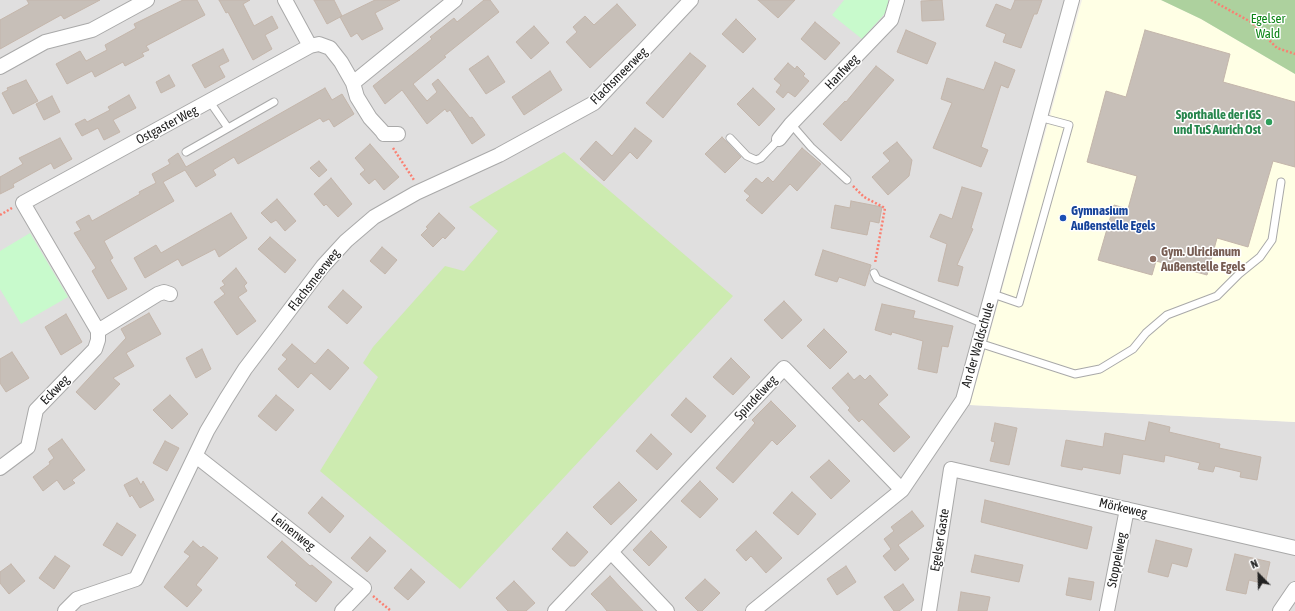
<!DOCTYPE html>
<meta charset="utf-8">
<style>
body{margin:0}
#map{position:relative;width:1295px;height:611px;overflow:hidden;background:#f2efe9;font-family:"Asap Condensed",sans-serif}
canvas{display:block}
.north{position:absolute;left:1239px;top:555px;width:40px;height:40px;-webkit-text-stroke:3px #fff;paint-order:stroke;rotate:337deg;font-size:11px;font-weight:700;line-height:16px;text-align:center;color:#222}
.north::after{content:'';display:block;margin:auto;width:14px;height:18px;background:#222;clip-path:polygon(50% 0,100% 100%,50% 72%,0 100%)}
</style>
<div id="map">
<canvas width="1295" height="611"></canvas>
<div class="north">N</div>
</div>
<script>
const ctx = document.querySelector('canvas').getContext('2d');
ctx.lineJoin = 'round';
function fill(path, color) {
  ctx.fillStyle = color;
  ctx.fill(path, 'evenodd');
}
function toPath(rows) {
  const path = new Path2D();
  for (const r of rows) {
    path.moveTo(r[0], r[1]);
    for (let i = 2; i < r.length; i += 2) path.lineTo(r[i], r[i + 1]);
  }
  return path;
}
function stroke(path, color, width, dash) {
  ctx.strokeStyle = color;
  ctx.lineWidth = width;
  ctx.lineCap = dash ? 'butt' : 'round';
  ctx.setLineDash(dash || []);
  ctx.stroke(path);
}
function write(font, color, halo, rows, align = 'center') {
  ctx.font = font + ' "Asap Condensed",sans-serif';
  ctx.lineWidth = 3;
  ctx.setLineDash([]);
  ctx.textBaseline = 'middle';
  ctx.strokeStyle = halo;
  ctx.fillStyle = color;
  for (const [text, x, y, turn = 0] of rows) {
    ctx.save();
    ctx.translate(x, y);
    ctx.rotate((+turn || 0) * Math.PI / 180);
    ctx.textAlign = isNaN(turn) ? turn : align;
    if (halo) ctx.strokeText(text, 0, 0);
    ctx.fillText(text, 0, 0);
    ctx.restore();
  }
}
fill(toPath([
 [0,0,1065,0,1032,130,970,405,1295,422,1295,611,0,611]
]), '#e0dfdf');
fill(toPath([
 [1082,0,1161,0,1201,19,1295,74,1295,422,970,405]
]), '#ffffe5');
fill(toPath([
 [564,152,733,296,460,589,320,471,378,377,363,363,373,347,445,266,464,271,498,231,469,207]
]), '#cdebb0');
fill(toPath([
 [1161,0,1295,0,1295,74,1201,19]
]), '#add19e');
fill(toPath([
 [844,0,888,0,888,10,862,39,832,15],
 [30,233,68,297,21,324,0,289,0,251]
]), '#c8facc');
const building = toPath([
 [27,0,100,0,64,19,61,15,0,49,0,20,29,4,27,0],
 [183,0,197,0,205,15,146,46,149,50,142,53,144,56,125,66,123,62,95,77,92,71,67,84,56,64,80,51,86,61,107,50,105,45,136,28,134,24,183,0],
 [219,0,250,0,243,4,254,26,272,16,278,28,265,35,272,49,253,60,228,12,226,13,219,0],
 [314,0,334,0,342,16,327,24,314,0],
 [375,0,400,0,375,13,383,29,362,40,357,33,351,37,340,17,375,0],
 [484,0,490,0,499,12,444,56,446,57,413,84,427,101,437,92,432,84,438,79,470,118,472,117,485,135,472,144,450,110,447,112,445,109,427,124,402,90,385,104,373,86,432,39,430,37,454,18,457,22,484,0],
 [758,0,795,0,778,18,758,0],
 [942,0,944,20,922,21,921,1,942,0],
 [1015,0,1042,0,1037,14,1034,14,1021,48,1003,42,1006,34,986,26,996,4,1011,10,1015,0],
 [617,4,636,25,590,68,566,42,577,32,573,27,585,16,594,25,617,4],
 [736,19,756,39,743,53,722,34,736,19],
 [815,22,840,43,825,60,801,39,815,22],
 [534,26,549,43,531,59,516,42,534,26],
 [906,30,936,43,927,64,897,52,906,30],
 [1145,30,1230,54,1223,82,1295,102,1295,167,1273,161,1248,247,1217,238,1207,275,1156,261,1152,275,1098,260,1114,205,1128,209,1137,176,1087,162,1106,91,1126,97,1145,30],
 [223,49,229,61,219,66,225,77,205,88,192,65,223,49],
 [690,53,706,66,663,118,646,103,690,53],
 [488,56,505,82,486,94,469,69,488,56],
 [995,62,1015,70,1008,88,1001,85,981,147,988,150,981,167,933,148,952,103,941,99,947,78,984,90,995,62],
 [788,63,795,69,797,66,805,74,803,76,809,81,795,97,788,92,783,98,776,92,781,85,774,79,788,63],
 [876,66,894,80,841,141,823,124,845,101,846,102,876,66],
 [550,71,562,90,524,115,512,97,550,71],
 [169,75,175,86,161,93,156,82,169,75],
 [26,80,38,101,13,114,2,93,8,90,7,88,26,80],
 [325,88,332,100,342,94,354,114,334,127,329,119,323,122,320,118,238,164,234,157,213,170,216,175,196,187,185,170,163,182,174,201,104,241,113,258,110,260,127,289,108,299,92,271,96,268,74,233,81,230,76,222,89,215,92,221,140,194,139,192,156,183,152,174,170,164,168,160,178,153,186,167,325,88],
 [753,88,775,109,759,126,737,104,753,88],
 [129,95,136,108,113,120,120,132,104,140,98,128,82,136,75,124,85,119,87,122,110,110,108,107,129,95],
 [52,96,60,112,44,120,36,104,52,96],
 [635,128,652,141,637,159,630,152,604,181,580,159,596,141,612,156,635,128],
 [722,137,741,157,725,173,705,154,722,137],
 [60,138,72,159,54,169,51,163,13,184,14,187,0,194,0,177,23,164,19,158,60,138],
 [897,142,912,160,909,176,888,195,872,177,890,161,883,153,897,142],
 [370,144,399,177,384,190,375,179,369,184,360,174,365,170,355,158,370,144],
 [802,148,821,164,797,191,790,184,762,214,746,200,750,196,744,191,756,178,762,183,768,177,773,182,802,148],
 [319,161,327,170,319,177,310,168,319,161],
 [331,178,352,204,338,217,326,204,324,206,314,194,331,178],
 [962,187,982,193,971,228,973,229,957,265,963,267,958,286,938,281,947,244,930,237,940,214,952,219,962,187],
 [277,199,296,221,285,231,276,220,271,223,261,213,277,199],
 [851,201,882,207,879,223,870,221,867,235,831,228,835,205,850,208,851,201],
 [231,213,247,238,219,257,215,249,182,266,178,259,145,278,134,258,156,245,161,253,231,213],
 [439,213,455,228,445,239,443,237,433,247,421,235,428,228,426,227,439,213],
 [270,237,296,260,285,273,258,249,270,237],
 [382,247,397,260,385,274,370,261,382,247],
 [823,250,871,265,865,286,839,277,837,282,815,275,823,250],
 [236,268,247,283,244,286,247,291,238,297,256,321,237,335,214,302,225,294,220,288,225,285,222,281,236,268],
 [343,290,362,307,347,324,328,307,343,290],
 [784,301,802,320,782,339,764,320,784,301],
 [882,304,915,311,913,318,953,326,948,347,942,346,937,373,918,369,923,341,892,332,891,335,875,330,882,304],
 [149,313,161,334,126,353,134,366,113,378,120,384,95,410,76,392,126,338,121,329,149,313],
 [66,314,82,342,61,355,45,327,66,314],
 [824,329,847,352,830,369,807,346,824,329],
 [292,344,315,364,328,349,349,368,330,390,311,373,298,388,278,369,287,359,282,355,292,344],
 [202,349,211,369,196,378,186,358,202,349],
 [12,352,29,378,6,392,0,383,0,359,12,352],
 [731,358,750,377,733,395,713,377,731,358],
 [848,373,854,380,860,375,865,380,870,375,888,395,878,404,910,437,894,452,862,419,859,422,848,410,850,408,832,388,848,373],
 [170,395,188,414,172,429,153,410,170,395],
 [276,395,294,410,276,431,258,416,276,395],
 [686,398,706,416,691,433,671,415,686,398],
 [771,401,796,426,777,445,772,440,733,483,716,468,755,423,752,420,771,401],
 [1149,422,1170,427,1169,432,1220,444,1219,448,1261,457,1257,480,1240,477,1241,472,1215,466,1213,472,1198,469,1200,463,1165,455,1164,462,1123,454,1120,474,1083,467,1082,470,1061,466,1066,440,1103,447,1105,433,1145,441,1149,422],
 [995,423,1017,428,1009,465,990,461,995,442,991,441,995,423],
 [651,434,672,454,657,470,636,451,651,434],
 [62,439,85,470,72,480,75,483,64,490,57,480,43,491,33,477,50,464,49,462,54,458,48,449,62,439],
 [165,441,179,448,167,471,153,463,165,441],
 [829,460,850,481,831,499,810,477,829,460],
 [137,478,141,485,143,481,154,500,140,508,132,495,130,497,124,485,137,478],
 [700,481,718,499,700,518,681,501,700,481],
 [619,482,637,500,611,525,593,507,619,482],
 [792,492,816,514,798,535,773,513,792,492],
 [322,497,344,516,330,533,308,513,322,497],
 [985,500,1092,527,1087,549,981,522,985,500],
 [912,511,924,526,898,545,909,559,895,571,883,556,891,549,884,539,894,531,891,527,912,511],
 [117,523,136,535,122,556,103,545,117,523],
 [651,531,667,547,649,566,633,550,651,531],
 [756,531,782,558,766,573,751,556,746,561,736,550,756,531],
 [567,532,588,552,575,566,570,566,552,549,567,532],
 [370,537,386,551,367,572,351,558,370,537],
 [1156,540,1192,549,1187,567,1172,563,1168,577,1148,572,1156,540],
 [193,541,201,548,203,546,218,558,196,585,202,590,187,607,164,587,190,556,184,552,193,541],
 [282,541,310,566,312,565,332,582,316,602,295,585,297,583,267,557,282,541],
 [1235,554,1270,562,1265,584,1249,580,1246,594,1226,590,1235,554],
 [975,555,1023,565,1019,582,971,572,975,555],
 [55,556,70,566,54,589,39,578,55,556],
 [11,564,25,581,9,594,0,583,0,572,11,564],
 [846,566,856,582,837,595,827,579,846,566],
 [411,569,425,582,408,600,394,588,411,569],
 [610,576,620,587,643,611,607,611,602,605,591,594,610,576],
 [1069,578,1094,582,1091,600,1066,595,1069,578],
 [705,579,720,593,702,611,698,611,685,598,705,579],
 [514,581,535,603,526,611,508,611,496,598,514,581],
 [903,584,914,600,899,611,894,611,884,597,903,584],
 [961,592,990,597,987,611,958,611,961,592]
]);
fill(building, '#c7bfb8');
stroke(building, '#c4b6ab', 1);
const lane = toPath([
 [210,102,228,128],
 [791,124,811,147,847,180],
 [730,138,747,156,756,160,761,158,779,139],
 [186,152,274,102],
 [874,273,877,279,984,324],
 [993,294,1019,303,1069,125,1039,117],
 [979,343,1075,374,1100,369,1133,349,1146,333,1167,315,1217,296,1239,274,1260,257,1272,240,1281,182]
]);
const street = toPath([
 [285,0,310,46],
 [0,67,45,42,92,30,147,0],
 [353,83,357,97,370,118,382,131,384,134,398,134],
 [779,139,791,124,891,20,897,0],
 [98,331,158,294,164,292,170,294],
 [196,456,364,588,342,611],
 [0,468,28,447,36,410,95,349,98,340,98,331,23,203,310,46,319,44,330,48,341,62,353,83,455,0],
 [65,611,77,599,136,579,207,431,226,399,245,369,323,266,346,241,374,217,416,193,499,155,594,103,691,0],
 [555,611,611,552],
 [667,611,611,552,784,368,902,490],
 [753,611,902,490,963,400,1072,0],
 [929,611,951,469,1295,548],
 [1107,611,1127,509],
 [1280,611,1295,589]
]);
stroke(lane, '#a9a9a9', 9);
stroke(street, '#a9a9a9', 16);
stroke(toPath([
 [1211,0,1251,22,1277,48,1295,54],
 [393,148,414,180],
 [853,186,864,197,885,208,875,263],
 [0,215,12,208],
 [373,596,391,611]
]), '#fa8072', 2.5, [2, 2]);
stroke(lane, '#fff', 7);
stroke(street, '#fff', 14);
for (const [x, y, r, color] of [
 [1269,122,4,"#2e9e5b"],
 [1063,218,4,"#1a4fb4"],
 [1153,259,4,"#8d6e63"]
]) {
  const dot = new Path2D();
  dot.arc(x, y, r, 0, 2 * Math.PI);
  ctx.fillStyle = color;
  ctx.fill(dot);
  stroke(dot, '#fff', 1.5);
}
write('13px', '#0c8416', '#fff', [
 ["Egelser",1268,19],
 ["Wald",1268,34]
]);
write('13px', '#222', '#fff', [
 ["Hanfweg",842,72,-46],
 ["Flachsmeerweg",619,76,-45],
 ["Ostgaster Weg",167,125,-28],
 ["Flachsmeerweg",314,280,-52],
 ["An der Waldschule",978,345,-74],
 ["Eckweg",55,390,-46],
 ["Spindelweg",756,398,-47],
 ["Mörkeweg",1123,508,13],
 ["Leinenweg",293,532,38],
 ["Egelser Gaste",940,540,-81],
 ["Stoppelweg",1117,560,-79]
]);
write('bold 13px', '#27864d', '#fff', [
 ["Sporthalle der IGS",1261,115],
 ["und TuS Aurich Ost",1261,130]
], 'right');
write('bold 13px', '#164399', '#fff', [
 ["Gymnasium",1071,211],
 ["Außenstelle Egels",1071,226]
], 'left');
write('bold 13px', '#785e54', '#fff', [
 ["Gym. Ulricianum",1161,252],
 ["Außenstelle Egels",1161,267]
], 'left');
</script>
